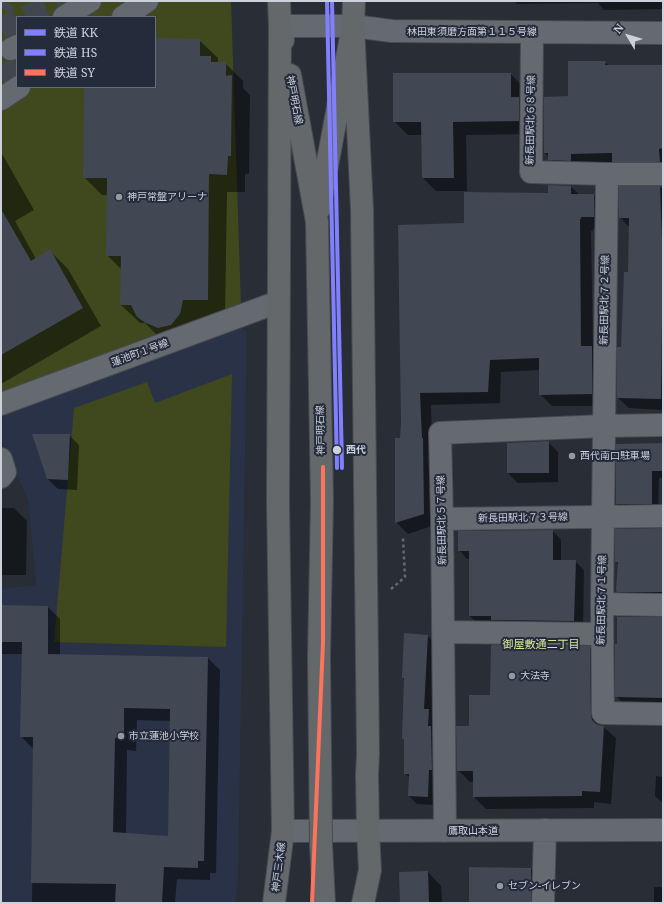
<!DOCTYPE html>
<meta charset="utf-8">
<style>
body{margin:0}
#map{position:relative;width:664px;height:904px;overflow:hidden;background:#292d36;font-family:"Noto Serif","Noto Sans JP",serif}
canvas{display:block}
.frame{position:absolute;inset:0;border:2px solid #ccd1db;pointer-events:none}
.legend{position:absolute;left:16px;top:16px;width:140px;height:72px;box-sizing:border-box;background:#242b3b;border:1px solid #676d7b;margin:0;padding:5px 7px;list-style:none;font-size:12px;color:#ccd1db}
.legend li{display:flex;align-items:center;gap:8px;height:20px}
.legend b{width:20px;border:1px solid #676d7b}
.north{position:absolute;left:608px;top:16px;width:40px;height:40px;-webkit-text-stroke:3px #242b3b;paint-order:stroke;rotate:308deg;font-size:11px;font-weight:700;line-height:16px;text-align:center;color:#ccd1db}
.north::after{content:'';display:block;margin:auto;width:14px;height:18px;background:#ccd1db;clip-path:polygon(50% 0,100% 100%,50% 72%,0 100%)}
</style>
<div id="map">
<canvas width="664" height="904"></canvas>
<div class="frame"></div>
<ul class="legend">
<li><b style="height:5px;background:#8080ff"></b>鉄道 KK</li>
<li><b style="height:5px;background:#8080ff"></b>鉄道 HS</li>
<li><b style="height:5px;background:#fe735c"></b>鉄道 SY</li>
</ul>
<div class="north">N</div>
</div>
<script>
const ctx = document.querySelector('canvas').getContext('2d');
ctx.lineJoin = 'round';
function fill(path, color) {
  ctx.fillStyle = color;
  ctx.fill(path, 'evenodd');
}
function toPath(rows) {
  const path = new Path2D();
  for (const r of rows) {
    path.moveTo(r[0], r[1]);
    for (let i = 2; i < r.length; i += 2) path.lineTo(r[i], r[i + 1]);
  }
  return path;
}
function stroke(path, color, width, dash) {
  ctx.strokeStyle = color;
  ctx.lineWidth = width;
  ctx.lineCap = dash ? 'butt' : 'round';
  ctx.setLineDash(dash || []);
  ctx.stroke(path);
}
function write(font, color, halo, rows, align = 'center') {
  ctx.font = font + ' "Noto Serif","Noto Sans JP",serif';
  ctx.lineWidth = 4;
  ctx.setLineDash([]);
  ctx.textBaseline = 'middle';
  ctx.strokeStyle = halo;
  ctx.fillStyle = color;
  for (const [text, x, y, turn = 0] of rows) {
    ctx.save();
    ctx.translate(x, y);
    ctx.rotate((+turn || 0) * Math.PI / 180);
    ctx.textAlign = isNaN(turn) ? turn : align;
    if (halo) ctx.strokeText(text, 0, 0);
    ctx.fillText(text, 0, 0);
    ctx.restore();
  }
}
fill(toPath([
 [236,325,247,332,238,882,235,903,1,903,1,589,36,585,28,500,1,439,1,421,7,409]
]), '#293246');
fill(toPath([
 [1,1,231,1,241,307,1,393],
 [17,17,155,17,155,87,17,87],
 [232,374,226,647,54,642,74,408,147,382,155,403]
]), '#40491d');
fill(toPath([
 [514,1,663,1,663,9,604,10,598,3,517,4],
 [155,39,199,40,218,58,218,63,225,63,243,81,243,88,250,95,249,174,245,174,245,192,227,192,225,318,201,318,197,332,165,341,157,335,145,323,140,323,121,305,122,270,107,255,108,195,102,195,84,177,85,87,155,87],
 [605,62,609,66,663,70,663,172,560,170,545,153,545,98,569,97],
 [511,74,524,88,532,134,466,135,467,191,436,191,423,178,422,135,408,135,394,121],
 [1,152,34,210,15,221,36,259,50,251,68,269,101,326,1,384],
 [571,187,580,195,594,195,606,207,605,229,593,229,593,231,591,231,593,348,604,359,603,406,552,406,540,394,540,370,501,372,500,403,431,405,435,525,408,534,396,522,401,439,465,224],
 [620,188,663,188,663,410,629,408,618,398,629,273,630,228,620,217],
 [69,435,79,445,77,490,58,489,48,479],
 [548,442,558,452,558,482,518,483,508,473],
 [654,443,663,443,663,478,659,478,658,510,624,511,617,504],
 [1,508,14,508,27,521,26,575,1,575],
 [663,529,663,599,625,598,618,591,618,564,616,561],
 [553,531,561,540,561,561,575,561,584,570,583,629,478,624,470,616,470,559,467,559,459,550],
 [1,606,48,607,60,619,60,655,208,658,220,670,216,873,210,873,210,880,177,879,175,903,32,903,34,750,21,736,22,654,1,654],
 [137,720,171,721,169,837,126,834,127,750,136,751],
 [663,618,663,708,623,703,616,696],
 [428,636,436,644,432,714,437,718,436,805,417,804,409,796,410,778,405,773,405,740,403,738,405,680,403,678],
 [589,647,601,659,602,726,616,738,611,804,594,802,594,808,486,809,474,797,474,782,470,782,458,770,470,727,491,696],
 [656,776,663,777,663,803,655,796],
 [470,868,531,869,541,878,540,903,470,903],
 [428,872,441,886,442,903,401,903],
 [654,887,663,887,663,903,654,903]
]), '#0007');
fill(toPath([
 [155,38,200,39,200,56,211,56,211,62,226,62,226,76,232,75,231,156,228,156,227,175,209,174,208,300,183,300,180,314,171,325,158,328,146,323,137,317,131,305,120,305,121,256,106,256,107,178,83,178,84,87,155,87],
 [568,61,606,61,605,65,663,65,663,148,659,149,660,162,612,162,612,153,571,154,571,161,548,160,548,153,544,153,544,97,568,96],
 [393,73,511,73,511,97,519,97,519,121,453,122,454,178,422,178,421,122,393,122],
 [548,185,571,186,571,194,594,194,594,217,581,217,581,219,580,219,581,346,592,346,592,394,539,395,539,358,490,360,488,392,420,393,422,438,423,438,424,514,395,523,395,438,400,438,401,422,398,225,464,223,464,192,548,193],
 [619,186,660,186,662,240,663,240,661,399,617,398,617,347,621,347,624,272,628,272,629,218,619,218],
 [1,209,31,261,50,249,83,308,1,355],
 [32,434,70,434,68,480,47,479],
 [549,441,549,473,507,473,507,443],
 [663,443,663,471,652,471,652,504,616,504,616,444],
 [663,528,663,592,617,592,616,590,618,562,615,562,615,529],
 [553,530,553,560,576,560,574,621,491,620,491,616,469,616,469,551,458,551,458,531],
 [1,605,48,606,48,654,208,657,204,861,198,861,198,868,164,867,162,903,115,903,116,884,31,883,33,737,20,737,22,642,1,642],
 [124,708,170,709,168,836,113,832,115,738,124,738],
 [617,617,663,617,663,698,615,697,615,644,617,644],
 [404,633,428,635,424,709,429,709,428,726,431,726,432,770,429,770,428,797,408,796,409,774,404,774,404,739,402,739,404,678,402,678],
 [491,645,590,646,591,714,592,720,596,724,604,726,600,792,582,791,582,796,473,797,473,771,457,771,456,726,469,726,469,695,490,695],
 [469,867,531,868,531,903,469,903],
 [428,871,429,903,400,903,399,872]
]), '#424754');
stroke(toPath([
 [1,7,6,1],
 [26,17,60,1],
 [1,28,17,21],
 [1,76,17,68]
]), '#41464f', 22, [22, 11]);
const minor = toPath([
 [64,17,90,1],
 [123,17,147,1],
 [280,26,353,26,392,31,663,33],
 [532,32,531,172,607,174,663,174],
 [11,49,17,46],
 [1,99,19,87],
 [607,174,602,604,603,713,663,714],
 [1,404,278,302],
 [1,459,5,472,1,477],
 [442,519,663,516],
 [602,604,663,605],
 [443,632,602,634],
 [283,831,663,830],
 [445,831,442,519,440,433,604,426,663,425],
 [543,903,545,830]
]);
const major = toPath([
 [279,1,280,26,283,40],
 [353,26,362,209,368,754,367,775,368,831,370,870,363,903],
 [290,75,317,222,322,501,319,657],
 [319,209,353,26,354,1],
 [274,903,283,831,278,502,280,26]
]);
stroke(minor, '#474a52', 24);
stroke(major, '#474a52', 24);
stroke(toPath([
 [391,589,405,577,403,538]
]), '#666970', 2.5, [3, 3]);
stroke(minor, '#656970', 22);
stroke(major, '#65686a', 22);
const majorBridge = toPath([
 [319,657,321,844,324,903]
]);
stroke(majorBridge, '#474a52', 24, []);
stroke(majorBridge, '#65686a', 22);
stroke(toPath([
 [332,1,342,468]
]), '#8080ff', 4);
stroke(toPath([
 [327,1,337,468]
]), '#8080ff', 4);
stroke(toPath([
 [312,903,323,642,323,467]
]), '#fe735c', 4);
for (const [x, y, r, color] of [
 [119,197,4,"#9398a1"],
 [337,450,5,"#ccd1db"],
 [572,456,4,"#9398a1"],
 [512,676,4,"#9398a1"],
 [121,736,4,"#9398a1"],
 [500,886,4,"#9398a1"]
]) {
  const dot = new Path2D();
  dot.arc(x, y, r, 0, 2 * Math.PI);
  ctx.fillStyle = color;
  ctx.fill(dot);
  stroke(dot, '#242b3b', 1.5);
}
write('10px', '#ccd1db', '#242b3b', [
 ["林田東須磨方面第１１５号線",472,32],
 ["神戸明石線",294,100,79],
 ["新長田駅北６８号線",531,120,-89],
 ["新長田駅北７２号線",605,300,-89],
 ["蓮池町１号線",140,353,-20],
 ["神戸明石線",321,430,-91],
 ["新長田駅北７３号線",523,518,-1],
 ["新長田駅北５７号線",442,520,-91],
 ["新長田駅北７１号線",602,600,-89],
 ["鷹取山本道",473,831],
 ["神戸三木線",279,867,-83]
]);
write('10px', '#ccd1db', '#242b3b', [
 ["神戸常盤アリーナ",127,197],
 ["西代南口駐車場",580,456],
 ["大法寺",520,676],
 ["市立蓮池小学校",129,736],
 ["セブン-イレブン",508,886]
], 'left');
write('bold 10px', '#ccd1db', '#242b3b', [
 ["西代",346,450]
], 'left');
write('11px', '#d8e99d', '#242b3b', [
 ["御屋敷通二丁目",541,645]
]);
</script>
